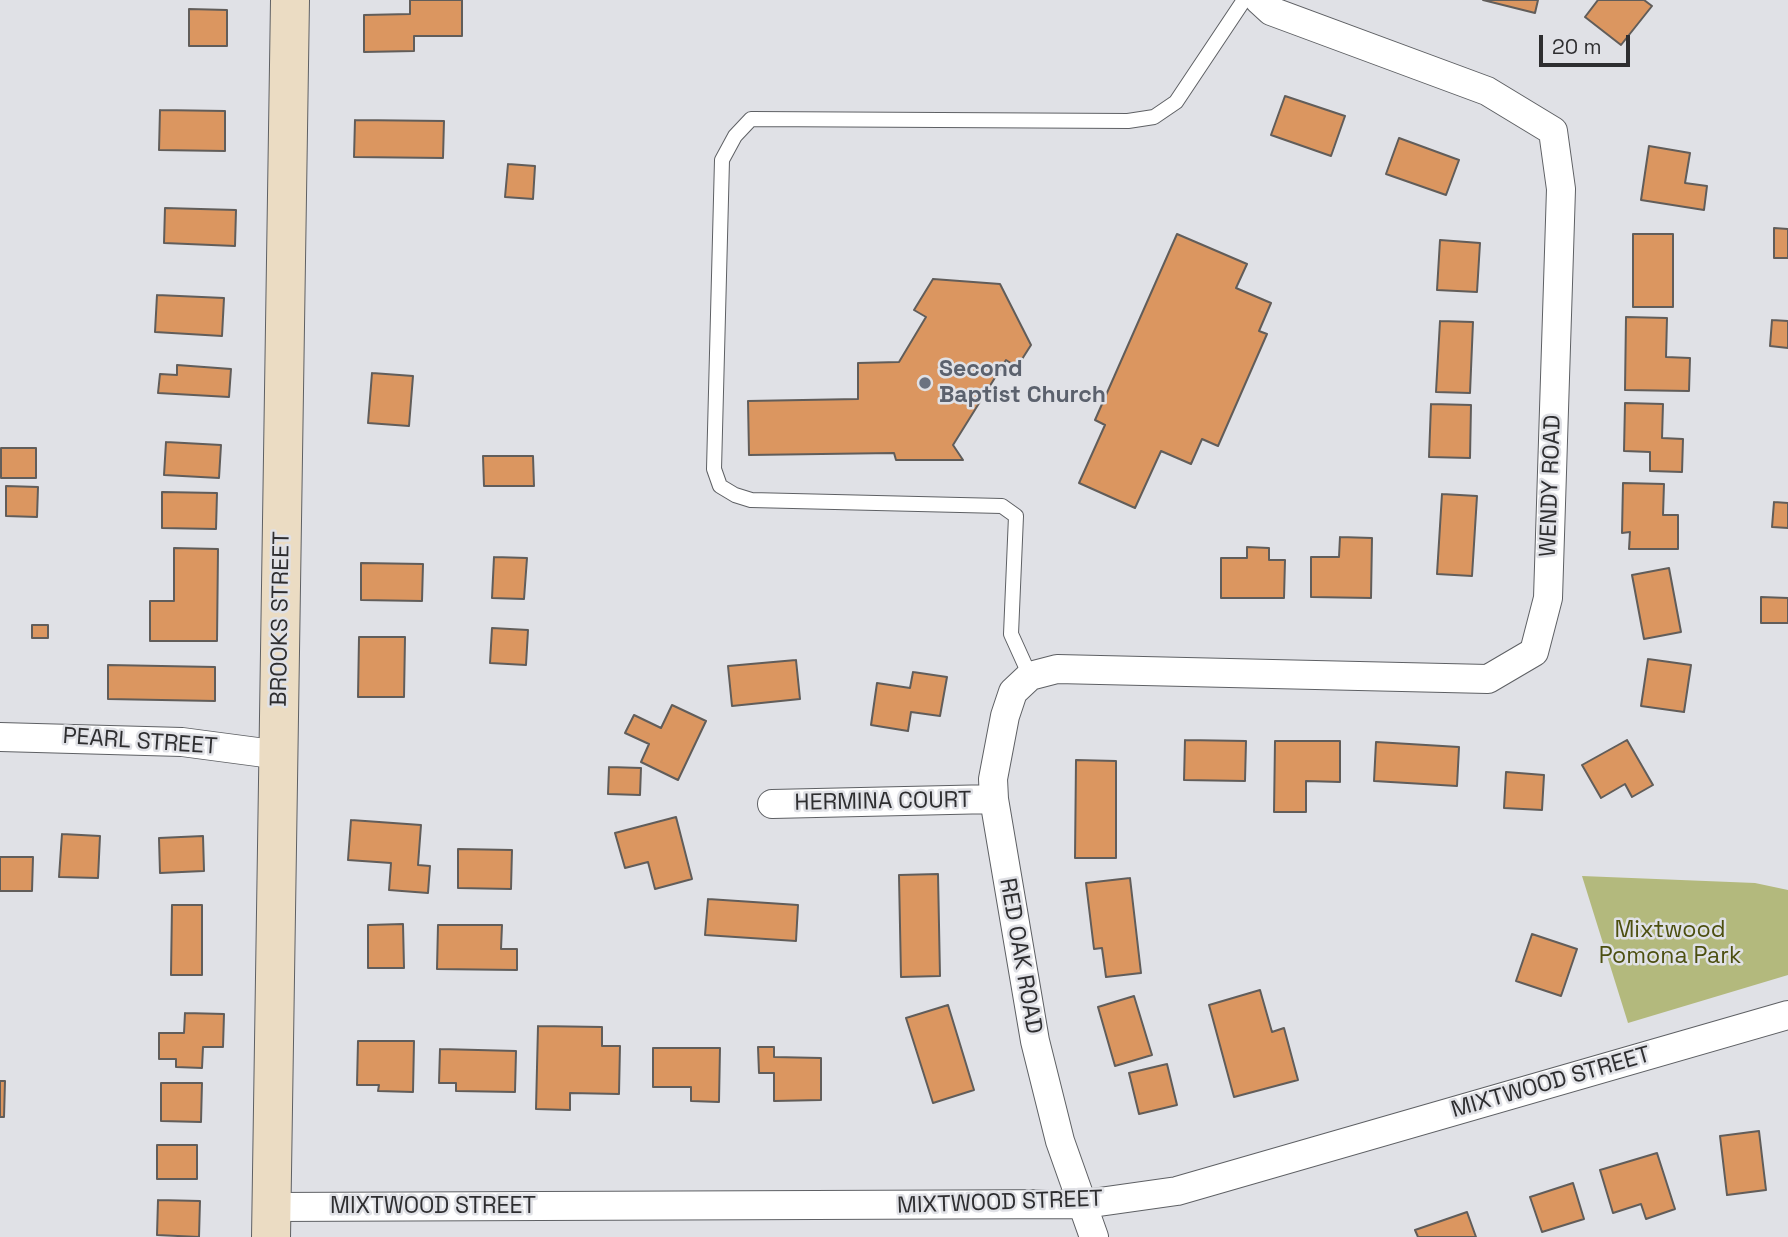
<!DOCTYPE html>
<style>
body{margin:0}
#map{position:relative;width:1788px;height:1237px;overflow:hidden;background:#e0e1e6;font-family:"Space Grotesk",sans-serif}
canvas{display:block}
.scale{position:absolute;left:1539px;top:35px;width:91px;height:32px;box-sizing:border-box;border:4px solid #2e2e30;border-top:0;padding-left:9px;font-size:21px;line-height:24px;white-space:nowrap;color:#2e2e30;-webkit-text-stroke:5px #e0e1e6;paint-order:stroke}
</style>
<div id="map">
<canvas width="1788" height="1237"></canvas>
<div class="scale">20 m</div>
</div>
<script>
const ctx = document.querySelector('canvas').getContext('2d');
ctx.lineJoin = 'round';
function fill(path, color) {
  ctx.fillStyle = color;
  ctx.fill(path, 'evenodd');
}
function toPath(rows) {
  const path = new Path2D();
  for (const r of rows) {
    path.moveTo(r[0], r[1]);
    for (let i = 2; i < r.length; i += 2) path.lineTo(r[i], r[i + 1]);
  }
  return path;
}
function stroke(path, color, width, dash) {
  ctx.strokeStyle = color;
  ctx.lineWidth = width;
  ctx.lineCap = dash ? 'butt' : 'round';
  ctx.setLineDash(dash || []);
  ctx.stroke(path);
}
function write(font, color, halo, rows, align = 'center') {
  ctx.font = font + ' "Space Grotesk",sans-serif';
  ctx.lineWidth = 5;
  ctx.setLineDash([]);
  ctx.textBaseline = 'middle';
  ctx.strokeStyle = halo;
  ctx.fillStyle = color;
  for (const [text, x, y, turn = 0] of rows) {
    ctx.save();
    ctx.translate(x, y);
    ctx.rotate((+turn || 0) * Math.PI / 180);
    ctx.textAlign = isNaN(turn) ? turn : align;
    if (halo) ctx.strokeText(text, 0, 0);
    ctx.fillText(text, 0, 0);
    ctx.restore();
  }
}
fill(toPath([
 [1582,876,1755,883,1788,890,1788,975,1628,1023]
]), '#b3b97d');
const building = toPath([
 [410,0,462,0,462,36,414,36,414,51,364,52,364,15,410,14,410,0],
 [1483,0,1538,0,1535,13,1483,0],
 [1598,0,1644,0,1652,6,1621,45,1585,17,1598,0],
 [189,9,227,10,227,46,189,46,189,9],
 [1285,96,1345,116,1331,156,1271,135,1285,96],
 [160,110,225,111,225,151,159,150,160,110],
 [355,120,444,121,443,158,354,157,355,120],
 [1399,138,1459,160,1446,195,1386,174,1399,138],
 [1649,146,1690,153,1685,183,1707,186,1704,210,1641,200,1649,146],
 [508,164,535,166,533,199,505,197,508,164],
 [165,208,236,210,235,246,164,243,165,208],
 [1774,228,1788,229,1788,258,1774,258,1774,228],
 [1177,234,1247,264,1236,288,1271,303,1259,331,1267,334,1218,446,1202,439,1191,464,1161,451,1135,508,1079,483,1105,425,1095,420,1177,234],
 [1633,234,1673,234,1673,307,1633,307,1633,234],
 [1440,240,1480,243,1477,292,1437,290,1440,240],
 [933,279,1000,284,1031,345,1017,367,1006,360,953,445,963,460,896,460,894,453,749,455,748,401,858,399,858,363,899,362,926,317,914,310,933,279],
 [157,295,224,298,222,336,155,332,157,295],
 [1626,317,1667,318,1666,357,1690,358,1689,391,1625,390,1626,317],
 [1772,320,1788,321,1788,348,1770,346,1772,320],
 [1440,321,1473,322,1470,393,1436,392,1440,321],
 [177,365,231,369,229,397,158,393,160,374,177,375,177,365],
 [372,373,413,376,409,426,368,423,372,373],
 [1625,403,1663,404,1662,438,1683,439,1682,472,1650,471,1650,452,1624,451,1625,403],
 [1431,404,1471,405,1470,458,1429,457,1431,404],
 [166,442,221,445,219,478,164,475,166,442],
 [1,448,36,448,36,478,1,478,1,448],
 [483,456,533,456,534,486,484,486,483,456],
 [1623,483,1664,484,1663,515,1678,515,1678,549,1629,549,1630,532,1622,533,1623,483],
 [6,486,38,487,37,517,6,516,6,486],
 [162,492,217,493,216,529,162,528,162,492],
 [1442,494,1477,496,1472,576,1437,574,1442,494],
 [1774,502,1788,503,1788,528,1772,527,1774,502],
 [1340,537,1372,538,1371,598,1311,597,1311,557,1339,557,1340,537],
 [1247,547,1269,548,1269,560,1285,560,1284,598,1221,598,1221,558,1247,558,1247,547],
 [174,548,218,549,217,641,150,641,150,601,174,601,174,548],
 [494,557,527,558,524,599,492,598,494,557],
 [361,563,423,564,422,601,361,600,361,563],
 [1669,568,1681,632,1644,639,1632,575,1669,568],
 [1761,597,1788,598,1788,623,1761,623,1761,597],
 [32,625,48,625,48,638,32,638,32,625],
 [492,628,528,630,526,665,490,663,492,628],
 [359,637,405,637,404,697,358,697,359,637],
 [1648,659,1691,665,1684,712,1641,706,1648,659],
 [796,660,800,699,732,706,728,666,796,660],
 [108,665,215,667,215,701,108,699,108,665],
 [913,672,947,677,940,716,911,712,908,731,871,725,877,683,910,688,913,672],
 [672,705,706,721,678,780,641,762,649,744,625,733,634,715,661,728,672,705],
 [1185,740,1246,741,1245,781,1184,780,1185,740],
 [1627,740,1653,785,1632,797,1625,784,1601,798,1582,765,1627,740],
 [1275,741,1340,741,1340,782,1306,781,1306,812,1274,812,1275,741],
 [1376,742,1459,747,1457,786,1374,781,1376,742],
 [1076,760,1116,761,1116,858,1075,858,1076,760],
 [609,767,641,768,640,795,608,794,609,767],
 [1506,772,1544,775,1542,810,1504,808,1506,772],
 [676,817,692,879,655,889,648,862,625,868,615,833,676,817],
 [351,820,421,825,418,865,430,866,428,893,389,890,391,863,348,860,351,820],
 [62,834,100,836,98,878,59,877,62,834],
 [203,836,204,871,160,873,159,838,203,836],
 [458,849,512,850,511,889,458,888,458,849],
 [0,857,33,857,32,891,0,891,0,857],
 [938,874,940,976,901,977,899,875,938,874],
 [1130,878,1141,973,1106,977,1102,948,1094,949,1086,883,1130,878],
 [708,899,798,905,796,941,705,935,708,899],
 [172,905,202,905,202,975,171,975,172,905],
 [403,924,404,968,368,968,368,925,403,924],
 [438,925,502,925,501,949,517,949,517,970,437,969,438,925],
 [1532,934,1577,949,1561,996,1516,981,1532,934],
 [1260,990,1272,1032,1284,1028,1298,1080,1234,1097,1209,1005,1260,990],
 [1134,996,1152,1055,1115,1066,1098,1007,1134,996],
 [948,1005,974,1090,933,1103,906,1018,948,1005],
 [185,1013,224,1014,223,1047,203,1047,202,1068,176,1067,176,1059,159,1059,159,1033,184,1033,185,1013],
 [538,1026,602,1027,602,1046,620,1046,619,1094,570,1093,570,1110,536,1109,538,1026],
 [358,1041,414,1041,413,1092,378,1091,379,1085,357,1085,358,1041],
 [758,1047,774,1047,774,1057,821,1058,821,1100,774,1101,774,1073,759,1073,758,1047],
 [653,1048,720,1048,719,1102,691,1101,691,1087,653,1087,653,1048],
 [440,1049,516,1051,515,1092,456,1091,456,1083,439,1083,440,1049],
 [1167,1064,1177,1105,1139,1114,1129,1073,1167,1064],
 [0,1081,5,1081,4,1117,0,1117,0,1081],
 [161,1083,202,1083,201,1122,161,1121,161,1083],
 [1759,1131,1766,1190,1727,1195,1720,1136,1759,1131],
 [157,1145,197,1145,197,1179,157,1179,157,1145],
 [1657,1153,1675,1209,1646,1219,1641,1204,1613,1213,1600,1170,1657,1153],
 [1573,1183,1584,1219,1542,1232,1530,1197,1573,1183],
 [158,1200,200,1201,199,1237,157,1235,158,1200],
 [1467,1212,1476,1237,1418,1237,1415,1230,1467,1212]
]);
fill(building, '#db9660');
stroke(building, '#615d5a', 2);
const lane = toPath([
 [1030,676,1011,634,1016,516,1002,506,751,500,735,495,720,486,714,469,722,160,735,136,751,119,1128,121,1154,117,1176,102,1244,0]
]);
const street = toPath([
 [0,737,182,742,280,755],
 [772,804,994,799],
 [271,1207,1085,1204,1177,1191,1788,1015],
 [1094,1237,1060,1141,1035,1041,994,799,993,779,1005,716,1013,692,1030,676,1057,669,1488,679,1534,652,1548,598,1561,189,1553,131,1487,91,1271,11,1259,0]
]);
const secondary = toPath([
 [271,1237,290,0]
]);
stroke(lane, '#5e6064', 16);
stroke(street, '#5e6064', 30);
stroke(secondary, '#5e6064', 40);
stroke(lane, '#fff', 14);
stroke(street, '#fff', 28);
stroke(secondary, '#ebdcc3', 38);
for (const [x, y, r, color] of [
 [925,383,7,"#6b7280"]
]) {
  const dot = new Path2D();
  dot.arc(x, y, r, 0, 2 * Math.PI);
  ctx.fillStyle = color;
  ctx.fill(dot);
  stroke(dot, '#e0e1e6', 2.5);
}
write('bold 23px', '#5b616d', '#e0e1e6', [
 ["Second",939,370],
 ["Baptist Church",939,396]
], 'left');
write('23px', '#2e2e30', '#e0e1e6', [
 ["WENDY ROAD",1551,486,-88],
 ["BROOKS STREET",281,619,-89],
 ["PEARL STREET",140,742,4],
 ["HERMINA COURT",883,802,-1],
 ["RED OAK ROAD",1020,956,80],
 ["MIXTWOOD STREET",1551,1083,-16],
 ["MIXTWOOD STREET",1000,1203,-2],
 ["MIXTWOOD STREET",433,1207]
]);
write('23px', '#4c4f10', '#e0e1e6', [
 ["Mixtwood",1670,931],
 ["Pomona Park",1670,957]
]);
</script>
